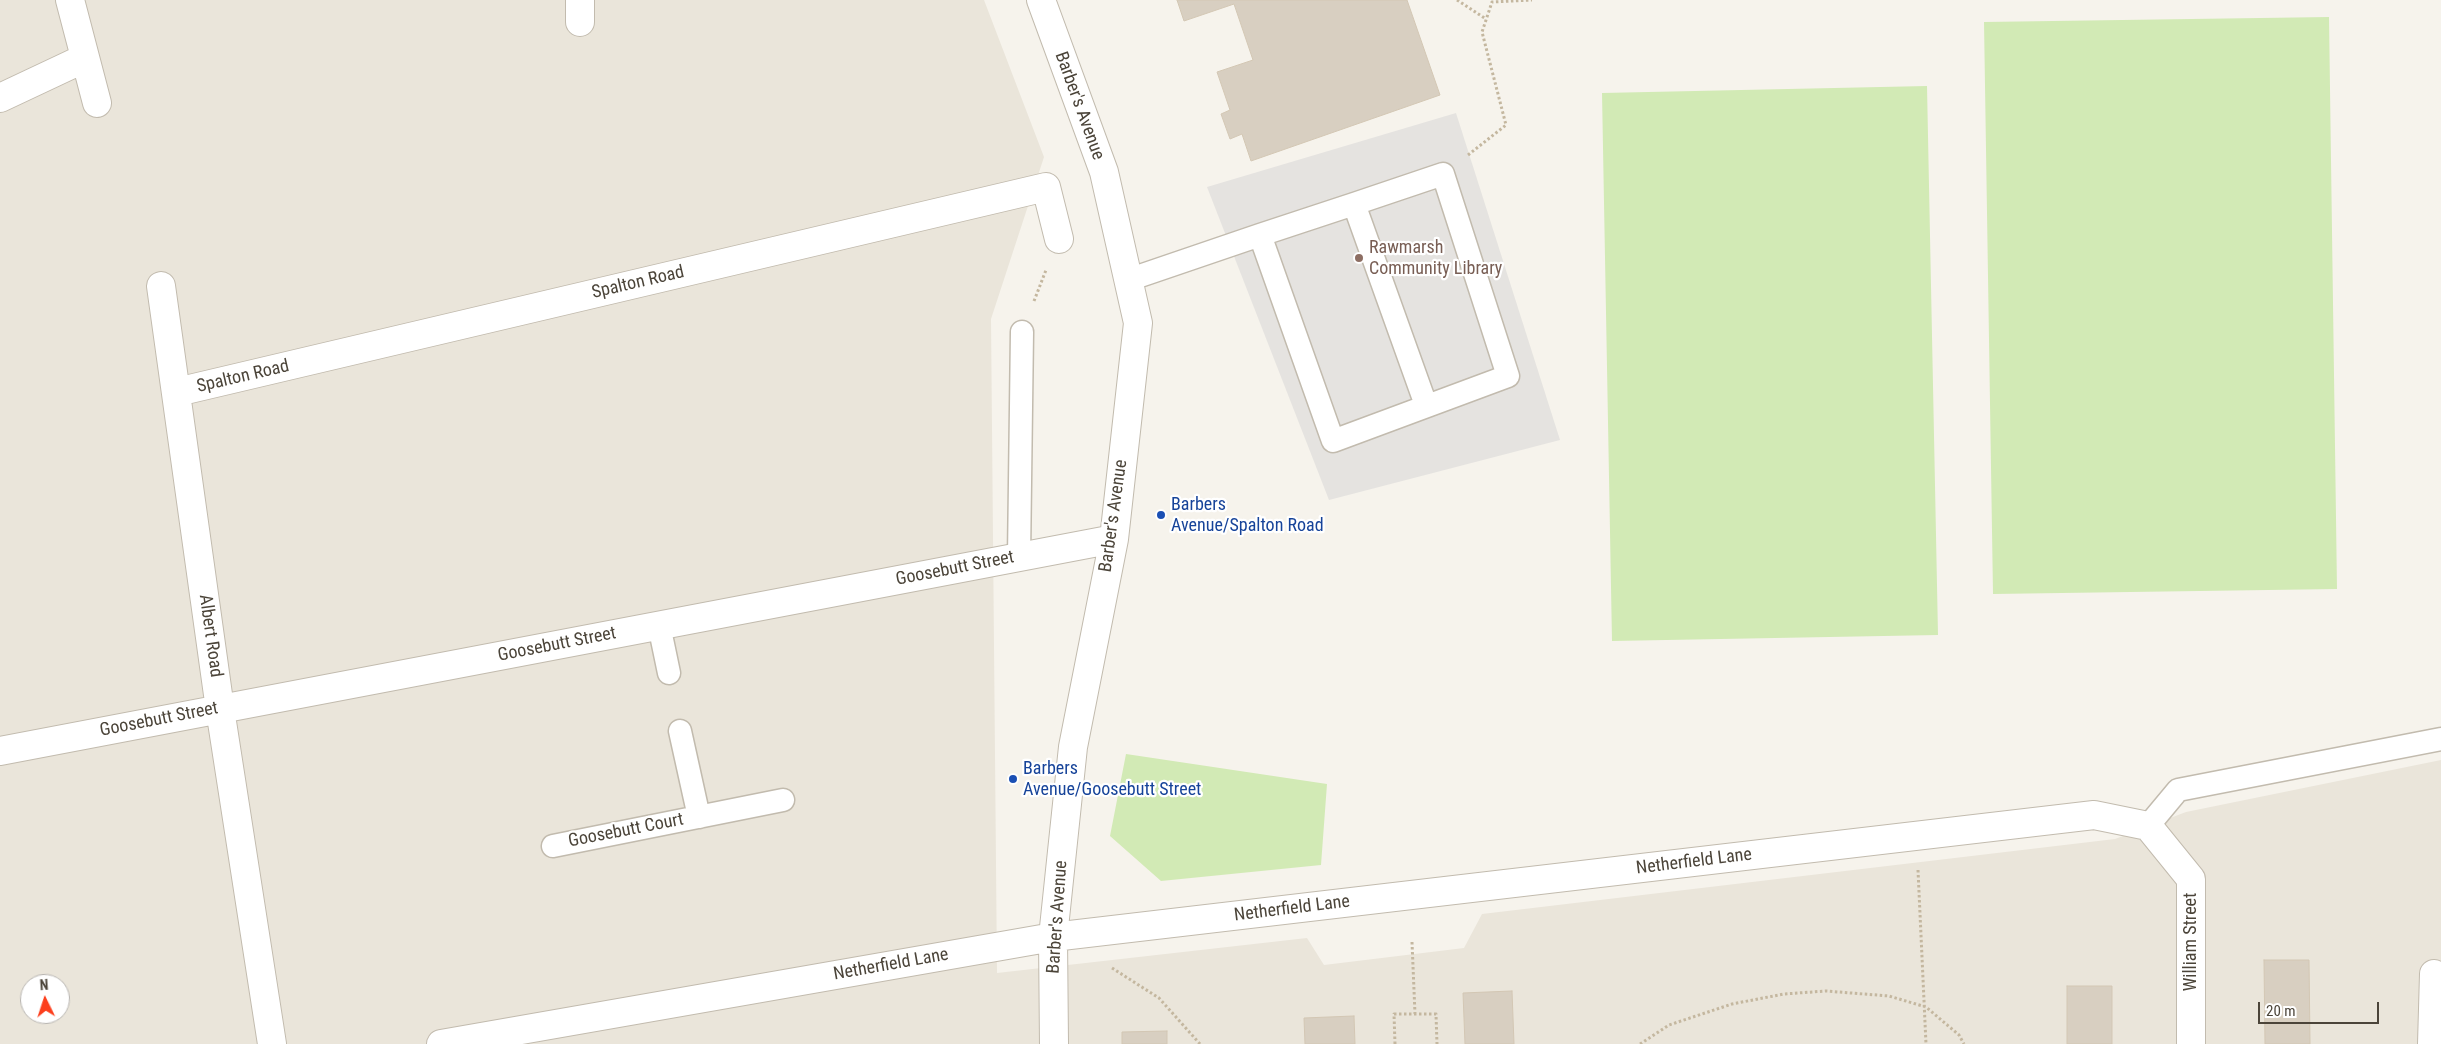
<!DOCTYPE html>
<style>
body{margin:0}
#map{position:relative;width:2441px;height:1044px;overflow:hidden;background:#f6f3ec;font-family:"Roboto Condensed",sans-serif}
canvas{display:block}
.north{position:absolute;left:20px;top:974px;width:50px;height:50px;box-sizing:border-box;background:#fff;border:1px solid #b7b4b0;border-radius:50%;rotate:356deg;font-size:14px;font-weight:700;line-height:20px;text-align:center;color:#4b4439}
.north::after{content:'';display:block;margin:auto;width:18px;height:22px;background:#fc3f1d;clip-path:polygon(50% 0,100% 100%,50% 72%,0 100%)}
.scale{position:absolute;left:2258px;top:1002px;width:121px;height:22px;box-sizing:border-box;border:2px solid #4b4439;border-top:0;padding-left:6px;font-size:15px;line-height:18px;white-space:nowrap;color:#4b4439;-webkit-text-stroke:4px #fff;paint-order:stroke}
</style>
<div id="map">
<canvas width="2441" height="1044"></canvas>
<div class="north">N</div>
<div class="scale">20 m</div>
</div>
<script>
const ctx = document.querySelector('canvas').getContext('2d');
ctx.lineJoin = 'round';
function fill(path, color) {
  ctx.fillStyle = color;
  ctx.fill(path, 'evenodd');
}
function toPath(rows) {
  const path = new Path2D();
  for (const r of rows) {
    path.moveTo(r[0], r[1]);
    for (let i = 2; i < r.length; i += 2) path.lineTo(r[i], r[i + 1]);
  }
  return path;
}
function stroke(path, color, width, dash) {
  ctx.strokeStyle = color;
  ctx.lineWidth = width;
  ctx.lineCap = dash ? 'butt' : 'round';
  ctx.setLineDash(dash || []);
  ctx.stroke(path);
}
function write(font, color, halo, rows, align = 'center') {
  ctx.font = font + ' "Roboto Condensed",sans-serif';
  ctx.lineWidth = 4.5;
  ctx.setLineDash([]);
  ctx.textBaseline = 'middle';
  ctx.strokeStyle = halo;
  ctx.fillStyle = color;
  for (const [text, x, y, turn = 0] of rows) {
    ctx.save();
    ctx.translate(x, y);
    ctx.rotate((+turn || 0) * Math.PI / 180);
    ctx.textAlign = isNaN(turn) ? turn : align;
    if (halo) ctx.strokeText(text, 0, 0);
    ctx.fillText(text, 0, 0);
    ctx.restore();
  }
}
fill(toPath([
 [0,0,984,0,1044,157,991,319,997,973,1307,938,1324,965,1464,948,1482,914,2115,839,2186,812,2441,760,2441,1044,0,1044],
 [30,984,60,984,60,1014,30,1014]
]), '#eae5da');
fill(toPath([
 [2329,17,2337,589,1993,594,1984,22],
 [1927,86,1938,635,1612,641,1602,93],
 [1126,754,1327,784,1321,865,1161,881,1110,836]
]), '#d2eab5');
fill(toPath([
 [1456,113,1560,440,1329,500,1207,187]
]), '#e5e3e0');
const building = toPath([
 [1177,0,1407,0,1440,95,1251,161,1242,134,1230,139,1221,114,1230,110,1217,72,1253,60,1234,4,1184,21,1177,0],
 [2264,960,2309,960,2310,1044,2265,1044,2264,960],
 [2067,986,2112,986,2112,1044,2067,1044,2067,986],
 [1512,991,1514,1044,1465,1044,1463,993,1512,991],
 [1354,1016,1355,1044,1305,1044,1304,1018,1354,1016],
 [1167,1031,1167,1044,1122,1044,1122,1032,1167,1031]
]);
fill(building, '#d8cfc1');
stroke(building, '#d3c7b4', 1);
const lane = toPath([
 [1354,204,1426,405],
 [1128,280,1260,235,1354,204,1443,174,1508,376,1333,441,1260,235],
 [1019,557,1022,332],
 [659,625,669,673],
 [680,731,699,817],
 [2148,826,2178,790,2441,739],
 [553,846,783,800]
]);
const street = toPath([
 [70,0,97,103],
 [1041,0,1104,172,1138,323,1114,539,1073,747,1053,937,1054,1044],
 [580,22,580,0],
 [0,98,85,58],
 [161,286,220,709,272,1044],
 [177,392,1046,187,1059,239],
 [0,751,1114,539],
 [441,1044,1053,937,2094,815,2148,826,2191,879,2191,1044],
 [2432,1044,2434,974]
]);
stroke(lane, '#c2bbae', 25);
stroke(street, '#c2bbae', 30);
stroke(toPath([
 [1457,0,1486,19],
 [1468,155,1506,125,1482,32,1492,2,1532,0],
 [1034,301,1046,270],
 [1918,870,1926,1044],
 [1412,942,1415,1014],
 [1112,968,1159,998,1200,1044],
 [1395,1044,1394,1014,1436,1014,1437,1044],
 [1640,1044,1669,1025,1732,1004,1784,994,1826,991,1889,996,1926,1007,1959,1035,1964,1044]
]), '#c4b79f', 3, [2.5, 2.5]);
stroke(lane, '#fff', 22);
stroke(street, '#fff', 28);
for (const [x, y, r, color] of [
 [1359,258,5,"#8d6e63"],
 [1161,515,5,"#1a4fb4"],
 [1013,779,5,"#1a4fb4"]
]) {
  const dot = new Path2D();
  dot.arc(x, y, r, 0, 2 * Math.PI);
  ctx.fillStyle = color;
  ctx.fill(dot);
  stroke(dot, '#fff', 2);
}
write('18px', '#4b4439', '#fff', [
 ["Barber's Avenue",1079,106,70],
 ["Spalton Road",638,283,-13],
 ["Spalton Road",243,377,-13],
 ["Barber's Avenue",1114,516,-82],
 ["Goosebutt Street",955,569,-11],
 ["Albert Road",210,636,82],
 ["Goosebutt Street",557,645,-11],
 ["Goosebutt Street",159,720,-11],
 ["Goosebutt Court",626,831,-11],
 ["Netherfield Lane",1694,862,-7],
 ["Netherfield Lane",1292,909,-7],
 ["Barber's Avenue",1058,917,-86],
 ["William Street",2191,942,-90],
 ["Netherfield Lane",891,965,-10]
]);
write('18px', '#785e54', '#fff', [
 ["Rawmarsh",1369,248],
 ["Community Library",1369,269]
], 'left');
write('18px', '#164399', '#fff', [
 ["Barbers",1171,505],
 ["Avenue/Spalton Road",1171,526],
 ["Barbers",1023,769],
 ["Avenue/Goosebutt Street",1023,790]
], 'left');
</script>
